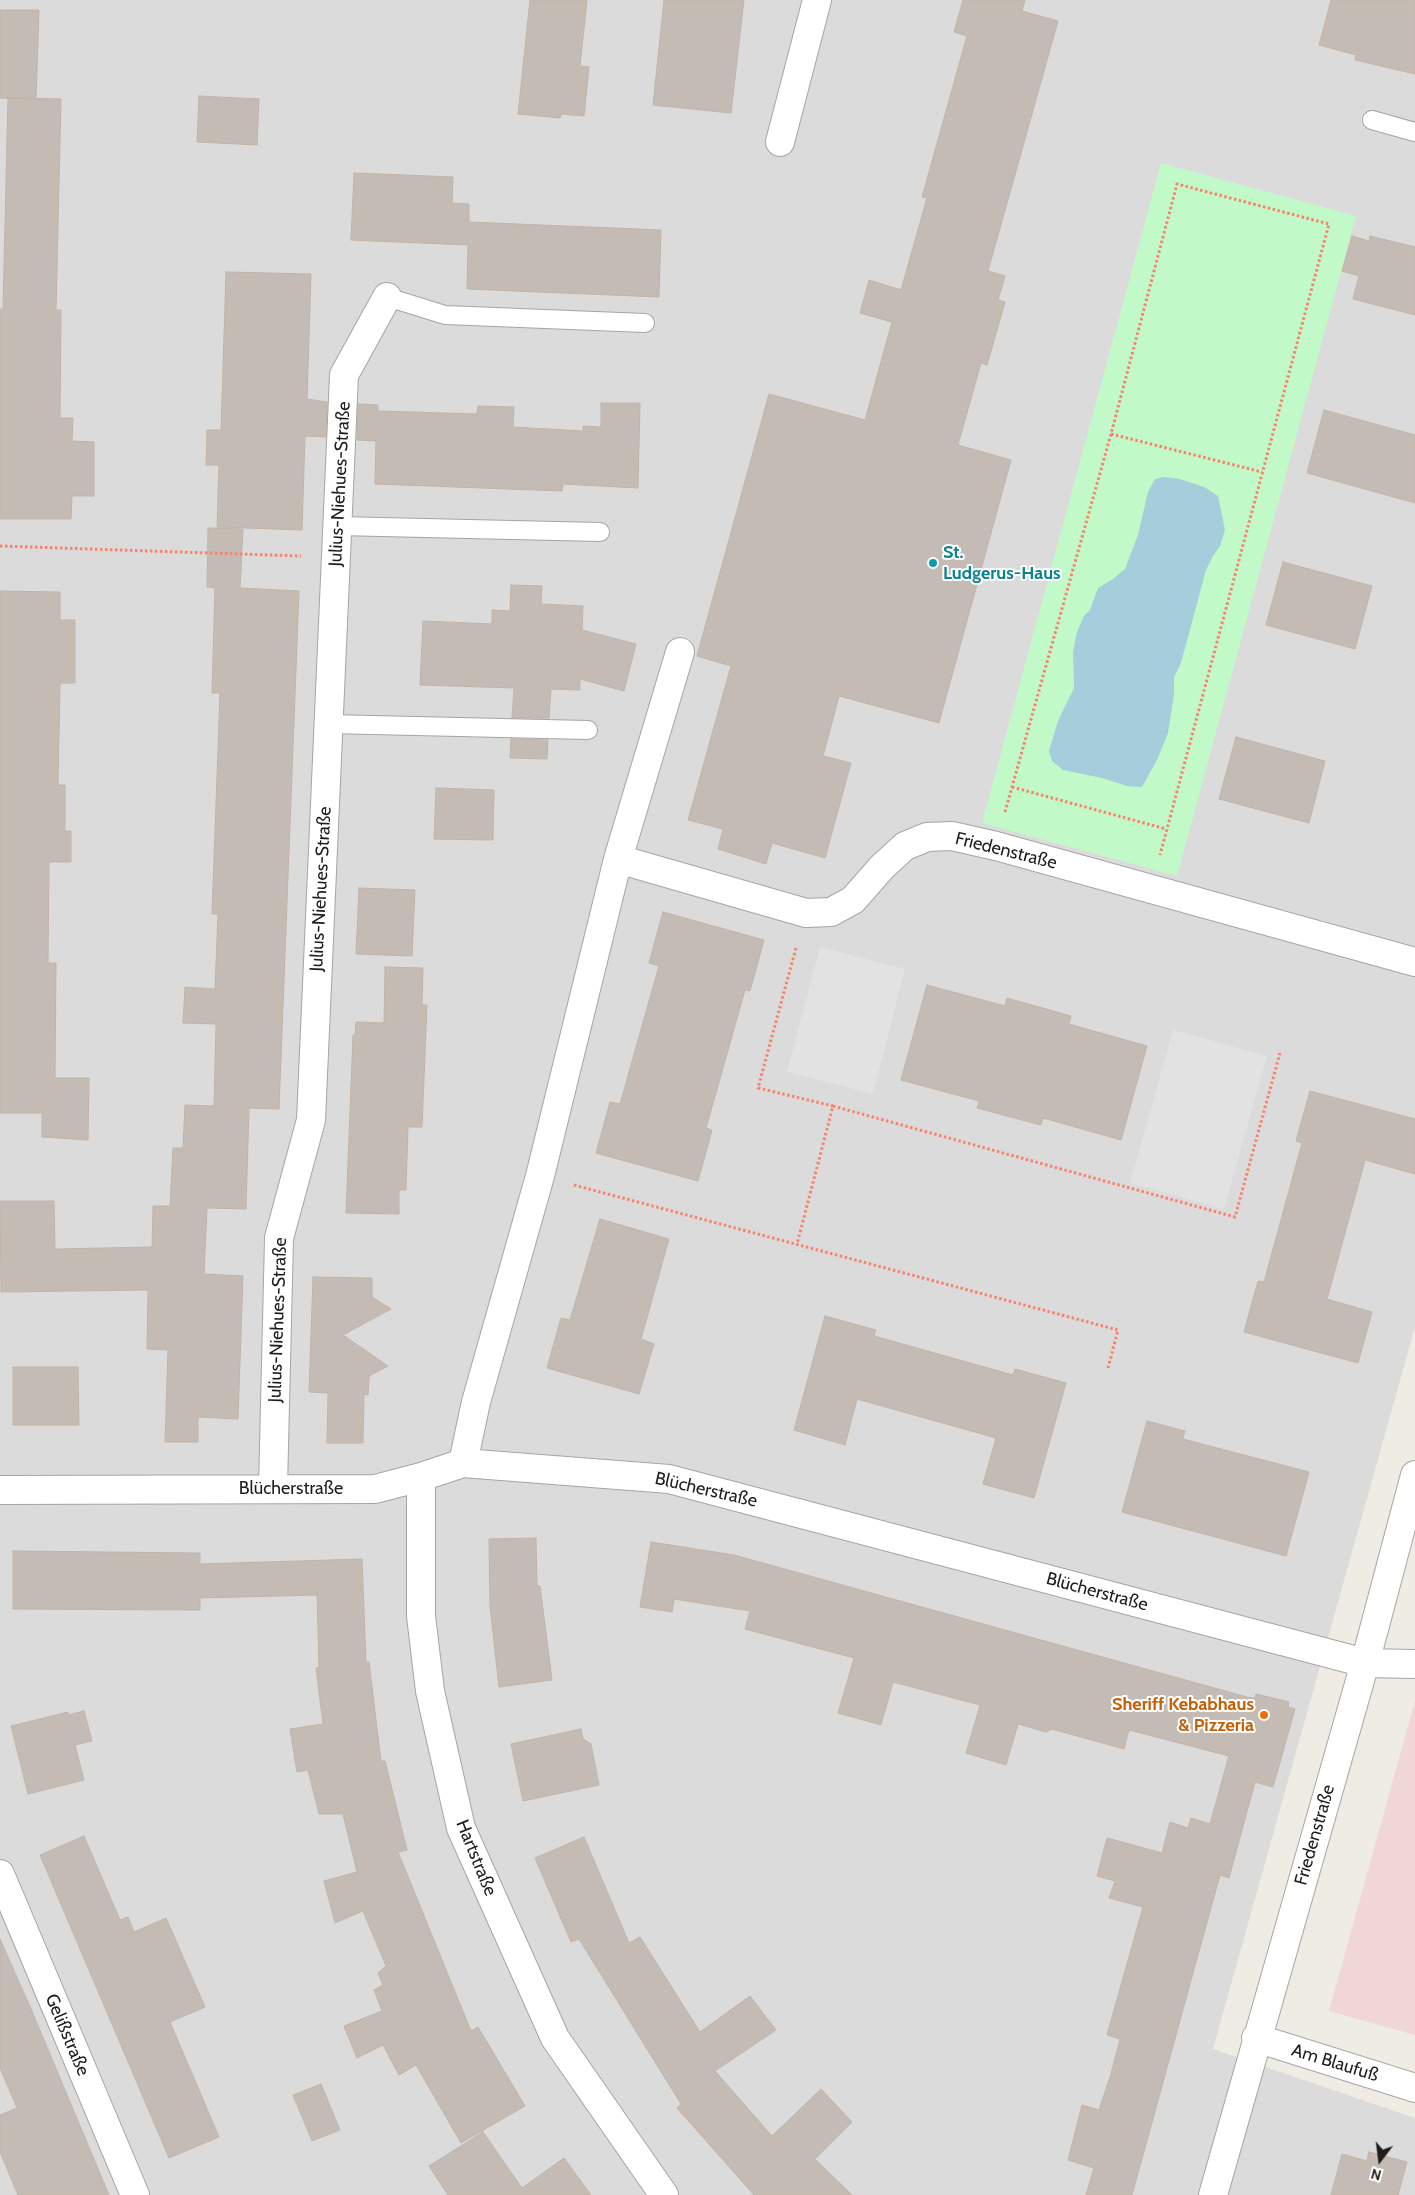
<!DOCTYPE html>
<meta charset="utf-8">
<style>
body{margin:0}
#map{position:relative;width:1415px;height:2195px;overflow:hidden;background:#efece4;font-family:Cabin,sans-serif}
canvas{display:block}
.north{position:absolute;left:1355px;top:2135px;width:50px;height:50px;-webkit-text-stroke:4px #fff;paint-order:stroke;rotate:195deg;font-size:14px;font-weight:700;line-height:20px;text-align:center;color:#1e1e1e}
.north::after{content:'';display:block;margin:auto;width:18px;height:22px;background:#1e1e1e;clip-path:polygon(50% 0,100% 100%,50% 72%,0 100%)}
</style>
<div id="map">
<canvas width="1415" height="2195"></canvas>
<div class="north">N</div>
</div>
<script>
const ctx = document.querySelector('canvas').getContext('2d');
ctx.lineJoin = 'round';
function fill(path, color) {
  ctx.fillStyle = color;
  ctx.fill(path, 'evenodd');
}
function toPath(rows) {
  const path = new Path2D();
  for (const r of rows) {
    path.moveTo(r[0], r[1]);
    for (let i = 2; i < r.length; i += 2) path.lineTo(r[i], r[i + 1]);
  }
  return path;
}
function stroke(path, color, width, dash) {
  ctx.strokeStyle = color;
  ctx.lineWidth = width;
  ctx.lineCap = dash ? 'butt' : 'round';
  ctx.setLineDash(dash || []);
  ctx.stroke(path);
}
function write(font, color, halo, rows, align = 'center') {
  ctx.font = font + ' Cabin,sans-serif';
  ctx.lineWidth = 4;
  ctx.setLineDash([]);
  ctx.textBaseline = 'middle';
  ctx.strokeStyle = halo;
  ctx.fillStyle = color;
  for (const [text, x, y, turn = 0] of rows) {
    ctx.save();
    ctx.translate(x, y);
    ctx.rotate((+turn || 0) * Math.PI / 180);
    ctx.textAlign = isNaN(turn) ? turn : align;
    if (halo) ctx.strokeText(text, 0, 0);
    ctx.fillText(text, 0, 0);
    ctx.restore();
  }
}
fill(toPath([
 [0,0,1415,0,1415,1327,1213,2049,1415,2118,1415,2195,0,2195]
]), '#dcdbdb');
fill(toPath([
 [1415,1701,1415,2035,1329,2011]
]), '#f0d6d4');
fill(toPath([
 [1161,163,1356,216,1177,876,982,823]
]), '#c2f9c9');
fill(toPath([
 [820,947,905,969,873,1094,787,1072],
 [1173,1030,1267,1056,1224,1209,1130,1183]
]), '#e2e2e2');
fill(toPath([
 [1164,477,1180,479,1204,487,1218,496,1225,530,1220,546,1213,556,1206,570,1181,663,1174,677,1174,694,1168,733,1157,760,1142,787,1127,786,1102,778,1063,770,1052,761,1049,751,1058,721,1074,688,1073,652,1077,632,1084,616,1090,610,1098,588,1113,579,1125,569,1138,535,1148,492,1155,479]
]), '#a5cddc');
const building = toPath([
 [530,0,587,0,580,66,589,67,584,116,561,114,560,118,518,114,530,0],
 [664,0,744,0,731,113,653,105,664,0],
 [963,0,1025,0,1022,11,1058,21,988,271,1005,276,998,300,1005,302,987,365,981,363,958,445,1011,460,939,723,839,696,823,756,851,763,825,858,772,843,766,864,718,849,723,829,688,820,731,666,697,656,769,394,865,420,892,322,860,313,869,280,901,290,927,198,922,197,967,36,954,32,963,0],
 [1331,0,1415,0,1415,74,1355,60,1356,55,1319,45,1331,0],
 [0,10,39,10,36,99,0,98,0,10],
 [199,96,259,99,257,145,197,142,199,96],
 [8,98,61,99,56,310,61,310,60,418,73,418,72,441,94,442,94,496,72,496,71,519,0,519,0,309,3,309,8,98],
 [354,173,453,177,452,203,469,204,469,222,661,230,659,297,467,289,468,245,351,240,354,173],
 [1352,236,1369,241,1370,236,1415,247,1415,315,1353,299,1359,276,1342,271,1352,236],
 [226,272,311,274,307,399,327,402,326,437,305,436,302,530,217,527,219,465,206,465,207,430,221,430,226,272],
 [601,403,640,403,638,488,563,484,562,491,375,484,376,441,357,440,358,404,378,405,378,411,477,414,478,406,514,407,513,427,583,431,583,426,601,427,601,403],
 [1324,410,1415,435,1415,503,1307,473,1324,410],
 [208,528,243,529,240,588,299,591,279,1109,249,1108,246,1209,207,1208,204,1274,243,1276,238,1419,198,1417,198,1442,165,1442,168,1350,147,1349,148,1290,1,1292,0,1201,54,1201,55,1249,152,1247,153,1206,170,1206,173,1148,183,1148,185,1105,214,1106,216,1024,183,1023,185,987,215,989,218,914,212,914,220,693,212,693,215,588,207,587,208,528],
 [1283,562,1372,586,1355,649,1266,625,1283,562],
 [511,585,542,586,541,604,583,606,582,630,636,644,624,691,580,679,580,690,551,689,549,718,512,718,514,688,420,685,423,621,492,624,492,610,510,611,511,585],
 [0,591,60,592,60,620,75,620,75,683,60,683,58,785,65,785,65,831,71,831,71,862,49,862,48,963,56,963,55,1078,89,1078,88,1140,42,1137,42,1113,0,1113,0,591],
 [1236,737,1325,761,1309,823,1219,799,1236,737],
 [511,739,548,740,547,759,510,758,511,739],
 [436,788,494,790,493,840,434,839,436,788],
 [359,888,415,890,412,956,356,954,359,888],
 [663,912,764,940,750,991,745,990,706,1128,712,1130,698,1181,596,1153,610,1102,620,1104,659,966,649,963,663,912],
 [385,967,423,968,422,1005,427,1005,422,1127,408,1127,406,1190,399,1190,399,1214,346,1213,353,1035,355,1035,356,1022,384,1023,385,967],
 [927,985,1005,1006,1007,998,1071,1016,1069,1024,1147,1046,1121,1140,1043,1118,1041,1125,977,1108,979,1101,901,1080,927,985],
 [1310,1091,1415,1119,1415,1174,1365,1160,1327,1299,1372,1312,1358,1363,1244,1332,1258,1281,1264,1282,1302,1143,1296,1141,1310,1091],
 [600,1219,669,1239,641,1339,654,1344,639,1394,547,1368,561,1318,570,1320,600,1219],
 [313,1277,372,1278,372,1297,391,1309,343,1335,388,1366,369,1376,368,1395,364,1394,363,1443,327,1443,328,1393,309,1392,313,1277],
 [825,1316,876,1330,874,1336,1013,1375,1015,1369,1066,1383,1034,1498,983,1484,996,1438,857,1399,845,1445,794,1430,825,1316],
 [13,1367,78,1367,79,1425,13,1425,13,1367],
 [1147,1421,1185,1431,1183,1439,1309,1472,1286,1556,1122,1512,1147,1421],
 [536,1538,537,1586,540,1586,552,1680,499,1687,490,1606,489,1539,536,1538],
 [651,1542,734,1555,1247,1697,1255,1698,1256,1694,1289,1702,1288,1707,1295,1709,1273,1787,1255,1782,1229,1878,1220,1875,1132,2195,1086,2195,1094,2168,1068,2160,1082,2105,1099,2110,1111,2074,1120,2039,1107,2035,1143,1907,1109,1898,1115,1881,1097,1876,1107,1838,1162,1853,1170,1822,1188,1828,1191,1818,1210,1824,1229,1756,1129,1730,1124,1749,1052,1729,1046,1732,1018,1724,1006,1765,966,1753,980,1705,893,1682,881,1725,838,1713,854,1658,745,1629,750,1611,674,1599,672,1612,640,1607,651,1542],
 [13,1551,200,1553,200,1564,362,1559,366,1662,369,1662,381,1761,385,1761,407,1850,398,1852,471,2031,478,2027,525,2106,461,2143,416,2065,399,2075,383,2045,357,2058,344,2026,382,2011,374,1990,383,1985,378,1973,386,1966,363,1911,335,1923,324,1881,357,1872,343,1814,319,1814,308,1770,297,1772,290,1729,323,1724,316,1668,319,1667,317,1595,200,1598,200,1610,13,1609,13,1551],
 [84,1711,92,1741,75,1745,84,1780,28,1794,11,1726,68,1712,68,1715,84,1711],
 [581,1729,583,1739,591,1744,599,1785,523,1801,511,1744,581,1729],
 [84,1836,120,1920,128,1917,134,1932,166,1918,205,2007,170,2022,219,2137,169,2158,40,1855,84,1836],
 [584,1837,629,1943,640,1937,700,2032,750,1996,776,2030,715,2071,772,2136,821,2089,852,2122,815,2159,852,2195,754,2195,677,2108,681,2104,579,1939,571,1942,535,1858,584,1837],
 [0,1939,31,2009,109,2195,18,2195,0,2152,0,2115,17,2108,0,2068,0,1939],
 [321,2084,340,2130,312,2141,293,2095,321,2084],
 [483,2132,522,2188,564,2158,591,2195,448,2195,429,2166,483,2132],
 [1369,2152,1407,2162,1398,2195,1331,2195,1342,2154,1367,2161,1369,2152]
]);
fill(building, '#c4bcb4');
stroke(building, '#c1b4a7', 1);
const service = toPath([
 [1372,120,1415,132],
 [387,297,445,315,645,323],
 [338,526,600,532],
 [329,724,588,730]
]);
const minor = toPath([
 [780,142,817,0],
 [618,859,806,913,831,912,853,900,882,867,905,846,927,837,952,836,996,846,1415,962],
 [463,1463,476,1402,540,1176,618,859,680,652],
 [421,1477,421,1616,430,1691,461,1828,555,2038,664,2195],
 [273,1488,279,1238,311,1120,344,375,387,297],
 [0,1490,375,1489,421,1477,463,1463,669,1479,1365,1663,1415,1664],
 [0,1874,135,2195],
 [1256,2038,1415,2088],
 [1213,2195,1365,1663,1415,1475]
]);
stroke(service, '#a5a5a5', 20);
stroke(minor, '#a5a5a5', 30);
stroke(toPath([
 [1111,434,1262,472],
 [0,546,301,556],
 [1012,787,1166,829],
 [1005,812,1111,434,1177,184,1329,224,1160,855],
 [796,948,758,1088,833,1106,797,1244],
 [833,1106,1235,1217,1280,1053],
 [574,1185,1118,1330,1108,1368]
]), '#f8826c', 3, [2.5, 2.5]);
stroke(service, '#fff', 18);
stroke(minor, '#fff', 28);
for (const [x, y, r, color] of [
 [933,563,5,"#0f9aa8"],
 [1264,1715,5,"#e8710a"]
]) {
  const dot = new Path2D();
  dot.arc(x, y, r, 0, 2 * Math.PI);
  ctx.fillStyle = color;
  ctx.fill(dot);
  stroke(dot, '#fff', 2);
}
write('18px', '#1e1e1e', '#fff', [
 ["Julius-Niehues-Straße",340,484,-87],
 ["Friedenstraße",1006,851,14],
 ["Julius-Niehues-Straße",321,889,-87],
 ["Julius-Niehues-Straße",278,1320,-88],
 ["Blücherstraße",291,1489],
 ["Blücherstraße",706,1490,13],
 ["Blücherstraße",1097,1592,15],
 ["Friedenstraße",1315,1835,-74],
 ["Hartstraße",476,1858,68],
 ["Gelißstraße",67,2035,67],
 ["Am Blaufuß",1335,2063,17]
]);
write('bold 18px', '#0d838f', '#fff', [
 ["St.",943,553],
 ["Ludgerus-Haus",943,574]
], 'left');
write('bold 18px', '#c56008', '#fff', [
 ["Sheriff Kebabhaus",1254,1705],
 ["& Pizzeria",1254,1726]
], 'right');
</script>
